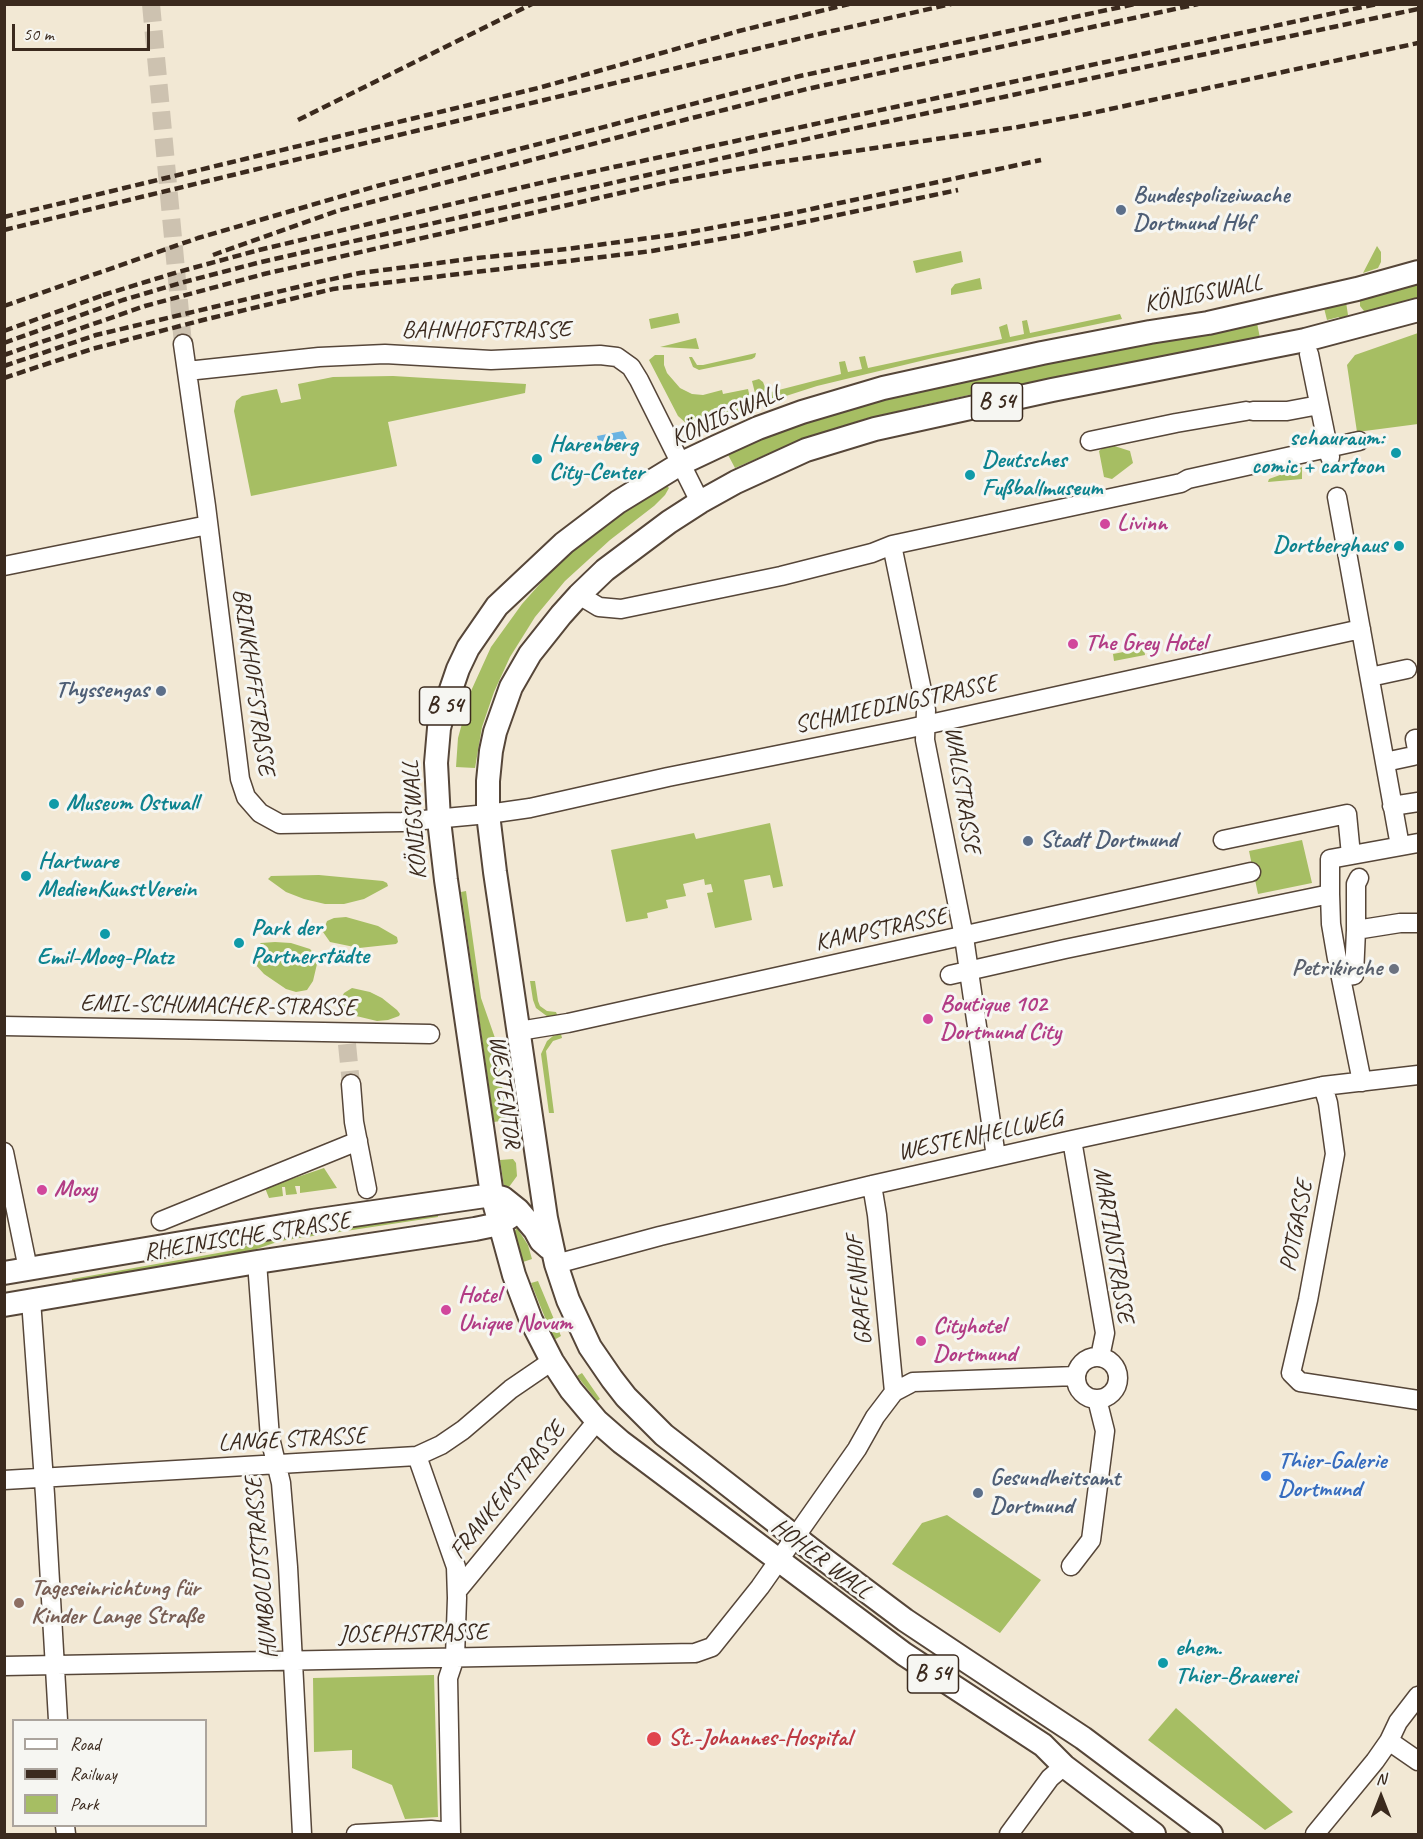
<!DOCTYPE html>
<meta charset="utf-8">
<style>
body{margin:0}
#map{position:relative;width:1423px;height:1839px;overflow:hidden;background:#f2e8d4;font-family:Caveat,sans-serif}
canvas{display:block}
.frame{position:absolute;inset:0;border:6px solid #3b2a1e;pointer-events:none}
.legend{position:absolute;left:12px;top:1719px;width:195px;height:108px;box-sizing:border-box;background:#f6f6f2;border:2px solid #aba49d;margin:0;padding:8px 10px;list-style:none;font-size:18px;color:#3b2a1e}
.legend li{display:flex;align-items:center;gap:12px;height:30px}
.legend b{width:30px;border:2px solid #aba49d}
.north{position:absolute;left:1351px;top:1767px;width:60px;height:60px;-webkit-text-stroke:4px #f6f6f2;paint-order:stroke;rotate:0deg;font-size:16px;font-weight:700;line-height:24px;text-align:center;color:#3b2a1e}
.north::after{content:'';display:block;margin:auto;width:21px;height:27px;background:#3b2a1e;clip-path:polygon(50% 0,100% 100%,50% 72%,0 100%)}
.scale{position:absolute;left:12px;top:24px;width:138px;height:27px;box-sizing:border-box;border:3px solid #3b2a1e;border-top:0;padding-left:8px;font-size:18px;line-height:21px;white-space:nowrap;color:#3b2a1e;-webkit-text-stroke:4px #f6f6f2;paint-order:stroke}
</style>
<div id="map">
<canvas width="1423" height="1839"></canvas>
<div class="frame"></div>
<ul class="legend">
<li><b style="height:8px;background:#fff"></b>Road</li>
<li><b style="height:8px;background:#3b2a1e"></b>Railway</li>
<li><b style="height:16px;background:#a6be63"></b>Park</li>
</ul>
<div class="north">N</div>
<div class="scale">50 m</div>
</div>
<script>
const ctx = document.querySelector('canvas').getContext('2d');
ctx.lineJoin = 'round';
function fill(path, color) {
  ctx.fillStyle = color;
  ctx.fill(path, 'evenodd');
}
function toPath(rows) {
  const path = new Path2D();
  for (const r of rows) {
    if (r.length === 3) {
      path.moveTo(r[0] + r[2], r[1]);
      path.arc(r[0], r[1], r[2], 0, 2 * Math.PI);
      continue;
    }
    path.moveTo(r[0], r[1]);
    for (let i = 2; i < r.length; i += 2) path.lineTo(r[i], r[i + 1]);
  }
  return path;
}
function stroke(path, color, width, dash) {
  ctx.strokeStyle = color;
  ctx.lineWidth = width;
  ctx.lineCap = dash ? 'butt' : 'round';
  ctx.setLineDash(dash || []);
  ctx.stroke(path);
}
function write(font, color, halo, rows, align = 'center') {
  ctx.font = font + ' Caveat,sans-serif';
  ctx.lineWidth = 6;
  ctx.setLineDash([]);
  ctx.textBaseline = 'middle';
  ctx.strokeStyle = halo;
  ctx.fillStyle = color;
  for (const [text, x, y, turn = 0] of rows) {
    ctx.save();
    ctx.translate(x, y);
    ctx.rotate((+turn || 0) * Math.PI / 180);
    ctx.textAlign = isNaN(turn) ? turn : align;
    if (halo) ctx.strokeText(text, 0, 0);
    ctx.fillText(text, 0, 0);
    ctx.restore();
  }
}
fill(toPath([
 [1377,246,1381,252,1381,262,1378,268,1363,273],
 [961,251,963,262,916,273,913,261],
 [980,278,982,289,951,295,951,289,955,284],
 [1418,280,1418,298,1367,312,1364,311,1360,306,1360,298],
 [1346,302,1348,315,1345,318,1340,319,1339,317,1327,320,1324,308],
 [678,313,680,323,651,329,649,319],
 [1120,314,1122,319,933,358,817,386,758,405,752,381,759,379,763,382,767,393,841,374,839,362,845,361,848,372,862,369,859,357,865,356,868,368,1002,339,999,327,1007,324,1010,337,1024,334,1022,321,1027,320,1030,333],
 [1257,323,1260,338,982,392,868,418,807,437,735,468,726,451,825,413,965,378],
 [1418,333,1418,424,1357,432,1347,365,1355,355],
 [696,338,699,349,660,347],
 [756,353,755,357,752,359,699,370,693,367,689,357,692,357,697,365,703,365],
 [655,355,664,355,664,365,667,373,680,388,692,394,703,395,722,390,723,394,748,389,752,407,701,425,687,424,678,416,649,360],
 [393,376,526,384,525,393,388,422,397,466,251,496,234,411,236,401,242,396,277,389,281,403,301,399,298,384,333,377],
 [1108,444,1130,451,1133,463,1112,479,1104,477,1099,451],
 [1302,467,1302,479,1268,482,1269,479],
 [661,485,667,486,669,488,665,495,654,506,610,540,565,581,535,617,510,657,494,692,482,727,475,768,456,767,458,738,471,691,491,647,522,604,554,568,590,533],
 [1144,648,1145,655,1114,661,1113,654],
 [770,823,783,886,773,888,770,875,744,880,752,920,715,928,707,893,713,892,711,884,705,885,704,879,683,884,686,896,666,900,668,908,647,913,648,918,626,922,611,850,694,833,696,839],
 [1302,840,1312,883,1258,894,1249,851],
 [319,875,383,881,387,883,388,886,364,899,344,904,325,904,304,899,286,892,268,879,271,876],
 [466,891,481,998,495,1038,507,1120,494,1122,461,892],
 [346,917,378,926,397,937,398,942,396,944,359,948,330,942,323,932,327,921,334,918],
 [275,942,291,943,310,949,315,955,317,964,313,981,307,990,296,992,286,989,264,974,255,964,253,957,254,949,261,943],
 [530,981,535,981,538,1001,540,1006,547,1011,556,1012,558,1017,548,1017,536,1008,533,1000],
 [352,988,370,992,382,998,397,1010,400,1014,399,1016,388,1020,377,1021,352,1015,346,1010,342,1004,342,997,344,993],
 [561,1034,562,1038,553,1041,546,1051,554,1113,549,1113,541,1054,547,1041,553,1036],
 [513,1159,516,1163,517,1176,509,1187,507,1188,504,1187,500,1160],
 [324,1168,337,1188,300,1193,300,1186,295,1186,297,1194,286,1195,285,1187,282,1187,283,1196,269,1198,265,1188],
 [437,1211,438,1217,280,1241,236,1256,72,1284,72,1279,235,1250,272,1236],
 [517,1228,528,1245,532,1259,523,1262,514,1232],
 [538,1281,561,1336,554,1340,531,1283],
 [582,1373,600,1399,597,1401,577,1376],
 [947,1515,1041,1580,1000,1633,892,1564,922,1523],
 [434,1675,438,1817,405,1819,392,1785,352,1768,352,1750,314,1752,313,1678],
 [1176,1708,1293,1812,1265,1830,1148,1740]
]), '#a6be63');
fill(toPath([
 [623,431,627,439,599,444,597,436]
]), '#6ab3e2');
stroke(toPath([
 [151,4,183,344],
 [347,1044,351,1084]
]), '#cdc2b0', 18, [18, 9]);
const minor = toPath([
 [183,344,206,506,240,779,246,797,260,813,280,824,402,822,488,814,530,808,668,777,907,729,1361,629],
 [1309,354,1330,457],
 [187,371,319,357,385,354,491,360,600,355,617,357,631,367,639,380,700,502],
 [1253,411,1287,411,1319,405],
 [1090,441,1176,423,1246,411],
 [1337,497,1400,846],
 [892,545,926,710,925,740,964,937,996,1157],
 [4,566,208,525],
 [579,595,599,607,621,609,781,576,872,553,892,545,1181,483,1188,479,1359,441],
 [1370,677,1407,669],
 [1416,755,1418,755,1415,739,1418,739],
 [1385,762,1413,756],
 [1392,806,1418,802],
 [1223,840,1347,814,1351,855],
 [1359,878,1356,884,1356,930,1400,923,1418,923],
 [1330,894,1331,924,1337,959],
 [1339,968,1362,1082],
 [950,975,1065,949,1330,894,1330,859,1418,843],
 [1341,977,1354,975,1356,930],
 [4,1026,430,1034],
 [519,1031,568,1023,1251,872],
 [351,1084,354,1122,367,1189],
 [1323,1086,1328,1103,1335,1154,1308,1300,1291,1373,1300,1382,1418,1400],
 [1072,1140,1105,1333,1100,1357],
 [4,1152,28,1269],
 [872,1185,877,1215,894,1392],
 [161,1221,358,1141],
 [257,1262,270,1438,281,1483,288,1567,302,1834],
 [556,1264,660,1236,872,1185,1072,1140,1323,1086,1418,1075],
 [31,1300,45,1495,58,1720],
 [1097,1378,21],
 [417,1456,456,1567,457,1598,455,1657,448,1678,451,1834],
 [4,1480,417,1456,441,1445,463,1430,511,1389,552,1361],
 [1071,1566,1091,1540,1105,1431,1097,1399],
 [457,1591,597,1421],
 [4,1666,695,1653,712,1647,760,1587,857,1449,875,1417,894,1392,913,1382,1076,1376],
 [1389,1741,1418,1761],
 [65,1826,66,1834],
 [356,1834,431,1830,451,1832],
 [1009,1834,1050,1778,1064,1766],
 [1315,1834,1375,1761,1389,1741,1398,1722,1418,1696]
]);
const major = toPath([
 [4,1273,312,1221,492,1195,503,1198,518,1210,535,1230,541,1241,549,1248],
 [4,1305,257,1262,475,1229,499,1224,510,1217],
 [1154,1834,1064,1766,1043,1745,904,1654,621,1442,597,1421,571,1390,552,1361,531,1320,514,1275,492,1195,446,880,439,820,436,763,439,728,444,710,458,669,468,648,497,606,564,543,618,502,680,464,716,447,758,428,802,412,883,388,1042,353,1150,332,1208,323,1357,289,1418,272],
 [1211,1834,1083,1738,965,1660,905,1620,821,1557,664,1435,626,1397,612,1379,590,1347,568,1300,556,1264,546,1218,495,872,488,814,488,781,491,751,495,732,511,687,530,654,561,615,579,595,605,570,669,522,700,502,736,482,806,450,875,429,1052,390,1305,340,1418,310]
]);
stroke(minor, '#564639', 21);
stroke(major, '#564639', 26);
stroke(minor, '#fff', 18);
stroke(major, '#fff', 22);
stroke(toPath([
 [298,120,532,4],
 [4,217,473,104,542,87,739,31,849,4],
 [4,230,806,37,951,4],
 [213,255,337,211,688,119,807,89,1198,4],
 [103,295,178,272,259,250,553,180,1377,4],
 [4,306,198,238,377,186,800,76,1135,4],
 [4,331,109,293],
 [4,343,123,300,184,282,261,262,843,131,1418,9],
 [4,355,145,306,264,274,669,182,766,164,1018,127,1087,114,1418,43],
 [4,366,96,335,319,282,360,273,477,258,567,249,679,234,788,214,1041,160],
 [4,378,92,349,203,320,333,289,652,251,737,236,958,190]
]), '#3b2a1e', 4.5, [9, 4.5]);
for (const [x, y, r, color] of [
 [1121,210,6,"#5c6f8a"],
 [1396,453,6,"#0f9aa8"],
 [537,459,6,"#0f9aa8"],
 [970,475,6,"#0f9aa8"],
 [1105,524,6,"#d1479c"],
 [1399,546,6,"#0f9aa8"],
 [1073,644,6,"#d1479c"],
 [161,691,6,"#5c6f8a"],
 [54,804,6,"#0f9aa8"],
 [1028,841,6,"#5c6f8a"],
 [26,876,6,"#0f9aa8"],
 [105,934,6,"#0f9aa8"],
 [239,943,6,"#0f9aa8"],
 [1394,969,6,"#6b7280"],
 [928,1019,6,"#d1479c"],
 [42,1190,6,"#d1479c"],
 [446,1310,6,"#d1479c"],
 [921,1341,6,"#d1479c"],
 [1266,1476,6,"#3f7fe0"],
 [978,1493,6,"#5c6f8a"],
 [19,1603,6,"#8d6e63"],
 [1163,1663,6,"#0f9aa8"],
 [654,1739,8,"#e0444e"]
]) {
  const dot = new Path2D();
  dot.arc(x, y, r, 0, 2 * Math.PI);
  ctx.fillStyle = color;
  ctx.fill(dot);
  stroke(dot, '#f6f6f2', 2);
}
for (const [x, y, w] of [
 [997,402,51],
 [445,706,51],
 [933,1674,51]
]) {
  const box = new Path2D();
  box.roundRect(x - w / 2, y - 19, w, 38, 4.5);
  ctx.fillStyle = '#f6f6f2';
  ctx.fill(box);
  stroke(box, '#3b2a1e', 1.5);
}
write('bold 22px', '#3b2a1e', null, [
 ["B 54",997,402],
 ["B 54",445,706],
 ["B 54",933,1674]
]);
write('bold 24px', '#4e5e75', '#f6f6f2', [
 ["Bundespolizeiwache",1133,196],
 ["Dortmund Hbf",1133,224],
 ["Thyssengas",149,691,"right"],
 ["Stadt Dortmund",1040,841],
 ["Gesundheitsamt",990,1479],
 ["Dortmund",990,1507]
], 'left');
write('24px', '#3b2a1e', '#f6f6f2', [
 ["KÖNIGSWALL",1203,294,-11],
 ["BAHNHOFSTRASSE",486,331],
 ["KÖNIGSWALL",727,416,-24],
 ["BRINKHOFFSTRASSE",253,682,82],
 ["SCHMIEDINGSTRASSE",896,705,-12],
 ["WALLSTRASSE",962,790,81],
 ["KÖNIGSWALL",415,820,-94],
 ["KAMPSTRASSE",881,930,-12],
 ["EMIL-SCHUMACHER-STRASSE",218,1006,1],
 ["WESTENTOR",504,1092,82],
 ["WESTENHELLWEG",980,1136,-12],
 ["POTGASSE",1297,1226,-79],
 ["RHEINISCHE STRASSE",247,1237,-9],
 ["MARTINSTRASSE",1113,1245,81],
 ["GRAFENHOF",860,1290,-95],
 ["LANGE STRASSE",292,1440,-3],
 ["FRANKENSTRASSE",508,1491,-51],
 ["HOHER WALL",821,1559,37],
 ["HUMBOLDTSTRASSE",262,1568,-95],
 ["JOSEPHSTRASSE",413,1634,-1]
]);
write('bold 24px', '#0d838f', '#f6f6f2', [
 ["schauraum:",1384,439,"right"],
 ["comic + cartoon",1384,467,"right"],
 ["Harenberg",549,445],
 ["City-Center",549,473],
 ["Deutsches",982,461],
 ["Fußballmuseum",982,489],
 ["Dortberghaus",1387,546,"right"],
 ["Museum Ostwall",66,804],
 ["Hartware",38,862],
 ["MedienKunstVerein",38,890],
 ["Park der",251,929],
 ["Partnerstädte",251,957],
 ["Emil-Moog-Platz",105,958,"center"],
 ["ehem.",1175,1649],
 ["Thier-Brauerei",1175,1677]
], 'left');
write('bold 24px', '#b23c85', '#f6f6f2', [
 ["Livinn",1117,524],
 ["The Grey Hotel",1085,644],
 ["Boutique 102",940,1005],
 ["Dortmund City",940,1033],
 ["Moxy",54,1190],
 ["Hotel",458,1296],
 ["Unique Novum",458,1324],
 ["Cityhotel",933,1327],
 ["Dortmund",933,1355]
], 'left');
write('bold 24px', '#5b616d', '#f6f6f2', [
 ["Petrikirche",1382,969]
], 'right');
write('bold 24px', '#366cbe', '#f6f6f2', [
 ["Thier-Galerie",1278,1462],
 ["Dortmund",1278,1490]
], 'left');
write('bold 24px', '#785e54', '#f6f6f2', [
 ["Tageseinrichtung für",31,1589],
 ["Kinder Lange Straße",31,1617]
], 'left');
write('bold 24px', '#be3a42', '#f6f6f2', [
 ["St.-Johannes-Hospital",668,1739]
], 'left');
</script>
